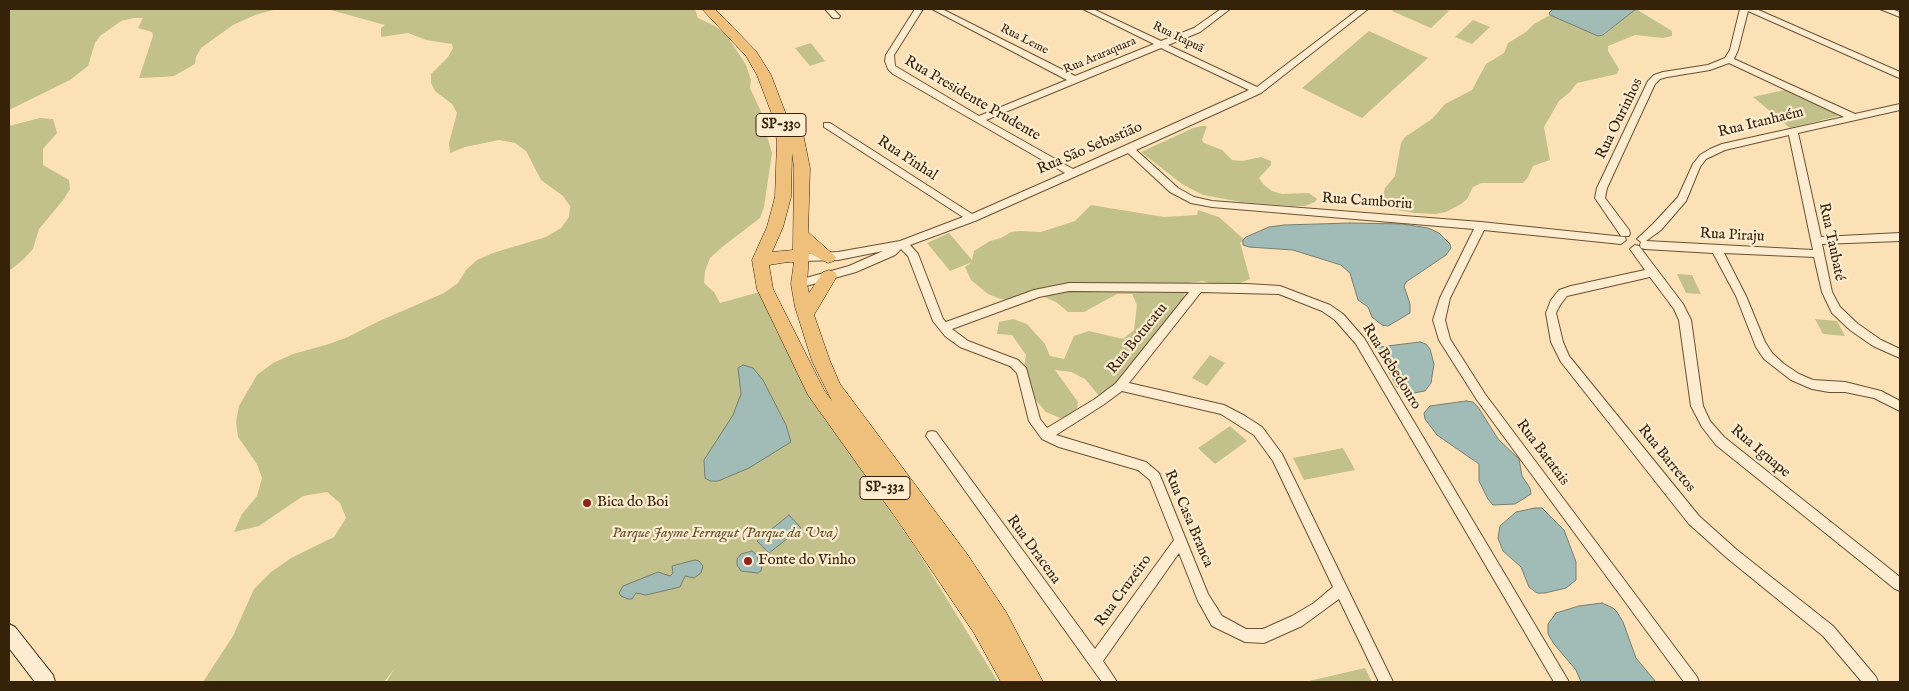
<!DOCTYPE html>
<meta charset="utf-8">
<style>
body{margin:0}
#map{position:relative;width:1909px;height:691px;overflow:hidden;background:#fce1b6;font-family:"IM FELL English",serif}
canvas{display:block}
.frame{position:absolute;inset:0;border:10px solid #362208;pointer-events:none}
</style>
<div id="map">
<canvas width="1909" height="691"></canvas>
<div class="frame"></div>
</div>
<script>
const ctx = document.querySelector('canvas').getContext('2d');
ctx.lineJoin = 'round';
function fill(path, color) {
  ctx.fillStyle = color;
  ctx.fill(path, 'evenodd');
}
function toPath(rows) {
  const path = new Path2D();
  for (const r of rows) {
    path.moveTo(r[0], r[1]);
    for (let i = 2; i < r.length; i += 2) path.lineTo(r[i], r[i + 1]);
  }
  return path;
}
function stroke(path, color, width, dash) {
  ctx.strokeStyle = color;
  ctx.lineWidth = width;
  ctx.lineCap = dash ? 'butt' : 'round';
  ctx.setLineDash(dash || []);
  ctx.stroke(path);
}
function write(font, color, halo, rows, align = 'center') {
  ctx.font = font + ' "IM FELL English",serif';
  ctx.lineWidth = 4.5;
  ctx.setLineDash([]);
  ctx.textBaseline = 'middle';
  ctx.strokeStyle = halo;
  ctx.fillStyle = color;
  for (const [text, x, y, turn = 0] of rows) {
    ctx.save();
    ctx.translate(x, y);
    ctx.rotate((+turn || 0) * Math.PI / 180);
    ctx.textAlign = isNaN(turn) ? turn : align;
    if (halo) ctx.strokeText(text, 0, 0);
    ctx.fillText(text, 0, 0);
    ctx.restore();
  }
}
fill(toPath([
 [9,9,277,9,255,15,233,25,201,48,196,57,195,64,174,76,162,77,139,78,153,36,152,32,138,28,143,18,134,18,121,21,100,36,95,43,88,66,70,80,9,110],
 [327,9,695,9,698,18,715,26,726,34,746,65,751,80,750,88,763,116,764,125,772,153,764,207,760,218,721,248,710,258,705,271,704,283,714,292,720,303,763,291,868,479,918,552,998,682,386,682,395,668,384,682,203,682,233,636,254,589,271,572,291,558,334,537,346,518,340,503,327,492,303,496,259,526,234,532,242,514,257,496,262,478,257,464,238,437,236,422,239,406,257,375,273,363,293,354,329,344,348,337,377,322,444,293,458,283,466,270,477,260,493,253,546,237,561,228,569,217,570,206,563,196,541,180,526,151,515,143,499,140,465,147,450,153,449,143,457,113,452,104,435,91,431,83,431,74,448,57,453,48,452,44,426,40,408,33,381,37,381,28,385,25],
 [1395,9,1443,9,1449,11,1431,28,1392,11],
 [1636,9,1672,31,1672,36,1663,38,1635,35,1608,46,1608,51,1619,69,1617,74,1577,83,1570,92,1559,101,1544,127,1550,160,1533,166,1528,177,1523,183,1481,183,1473,187,1467,199,1461,204,1446,212,1436,214,1414,213,1392,209,1384,203,1383,195,1385,188,1395,176,1401,143,1405,137,1432,119,1445,104,1472,90,1486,64,1504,53,1508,43,1526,32,1534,24,1550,15,1598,36,1604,35],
 [1473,20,1490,27,1472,44,1455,37],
 [1369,31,1428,58,1362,118,1302,88],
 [811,43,825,61,810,66,795,48],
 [1789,89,1838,114,1838,116,1790,128,1753,97],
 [40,118,53,119,57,133,43,149,43,165,69,180,70,189,64,199,39,229,33,249,24,259,9,271,9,126],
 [1202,126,1207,126,1202,140,1204,143,1222,150,1232,160,1242,161,1261,157,1271,161,1271,165,1259,178,1264,185,1272,191,1282,194,1309,193,1317,199,1315,202,1305,206,1292,206,1241,202,1203,195,1182,184,1141,152,1193,128],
 [1091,205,1164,217,1197,215,1198,210,1219,217,1249,244,1240,242,1250,279,1236,285,1211,284,1203,281,1188,283,1182,302,1111,398,1099,396,1085,379,1071,372,1055,370,1078,402,1076,414,1060,418,1046,412,1028,391,1024,367,1026,355,1012,335,997,334,999,322,1013,319,1027,324,1045,344,1050,356,1064,359,1074,336,1089,331,1123,339,1134,330,1137,305,1132,294,1117,294,1084,312,1068,312,1056,302,1042,296,1030,302,1001,299,988,294,971,280,965,267,972,262,950,271,927,243,949,233,972,260,974,251,990,241,1001,238,1011,232,1020,231,1041,232,1075,221],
 [1677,274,1692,275,1701,294,1686,293],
 [1815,319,1837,321,1845,336,1823,334],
 [1210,355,1225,363,1207,386,1192,378],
 [1230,426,1247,441,1215,464,1198,448],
 [1343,448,1355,470,1304,480,1293,458],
 [1365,668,1372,682,1309,681]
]), '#c3c18b');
const water = toPath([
 [1553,9,1636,9,1603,35,1598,36,1550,15,1549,13,1553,9],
 [1350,223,1402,224,1428,228,1439,233,1450,244,1451,248,1446,255,1406,282,1404,286,1410,304,1410,313,1388,326,1382,325,1372,317,1368,307,1358,300,1350,273,1341,265,1293,250,1249,247,1243,245,1243,240,1246,237,1269,227,1284,225,1350,223],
 [1420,342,1426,344,1430,349,1434,364,1431,383,1425,391,1408,394,1397,387,1378,351,1379,347,1420,342],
 [743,365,753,368,763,380,786,425,791,442,749,468,718,481,710,481,705,478,704,460,733,415,741,394,738,368,743,365],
 [1466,401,1473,402,1478,407,1498,439,1519,459,1522,476,1530,488,1531,494,1515,504,1493,505,1488,499,1479,481,1479,464,1437,435,1425,419,1424,413,1430,406,1466,401],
 [1535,508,1542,508,1564,530,1576,562,1576,580,1566,588,1545,593,1537,593,1529,587,1521,567,1503,551,1498,538,1500,526,1516,512,1535,508],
 [789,515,801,528,769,553,757,541,789,515],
 [752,551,757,555,759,563,762,566,761,571,758,573,741,571,737,565,737,559,741,554,752,551],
 [695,560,699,561,703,566,701,573,694,578,685,576,680,587,646,595,636,593,632,599,628,599,621,596,619,593,623,586,658,572,670,576,673,573,672,566,695,560],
 [1602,603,1613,608,1617,612,1623,622,1636,658,1656,682,1581,682,1576,670,1554,644,1548,634,1548,624,1556,613,1579,606,1602,603]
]);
fill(water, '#a1bcb6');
stroke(water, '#767e70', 1);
const street = toPath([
 [825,9,833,9,840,16,839,18,833,18,825,9],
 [915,9,923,9,894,55,895,66,979,116,1067,80,932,9,942,9,1075,76,1154,44,1083,9,1093,9,1161,41,1194,28,1221,9,1230,9,1200,32,1168,45,1257,87,1359,9,1368,9,1261,93,1136,150,1178,188,1194,197,1212,201,1481,222,1625,237,1626,240,1621,244,1484,230,1450,298,1445,320,1450,339,1485,394,1697,677,1699,682,1684,682,1477,400,1439,340,1433,320,1440,298,1474,229,1212,207,1191,203,1170,192,1128,153,975,221,910,245,918,254,943,319,946,322,1034,290,1069,283,1247,284,1280,286,1330,305,1343,314,1364,338,1569,682,1554,682,1356,344,1335,320,1322,311,1279,294,1201,292,1129,383,1224,405,1245,416,1262,427,1282,454,1393,682,1379,682,1339,599,1302,626,1264,643,1245,642,1212,626,1198,601,1179,553,1103,661,1117,682,1102,682,926,436,928,432,932,431,936,432,1095,649,1174,540,1150,480,1138,470,1059,447,1042,439,1029,421,1017,373,1010,366,960,347,945,336,933,321,908,256,901,249,895,255,856,272,799,288,794,284,795,281,849,266,883,251,838,260,802,261,797,257,798,254,838,252,900,241,963,217,824,127,824,123,830,123,972,214,1065,173,893,74,888,69,885,61,886,55,915,9],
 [1161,48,1249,90,1073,169,986,120,1161,48],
 [1069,291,1189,292,1116,383,1095,399,1047,428,1040,419,1026,368,1018,360,968,341,952,329,1039,297,1069,291],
 [1122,391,1221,414,1254,435,1273,461,1333,587,1314,603,1292,616,1263,629,1246,629,1222,616,1208,594,1159,473,1146,462,1056,435,1103,405,1122,391],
 [1740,9,1756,9,1900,72,1900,78,1897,77,1748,11,1738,50,1734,59,1855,114,1900,104,1900,110,1798,133,1821,237,1900,233,1900,241,1822,244,1832,292,1840,307,1858,324,1881,340,1900,349,1900,358,1873,346,1850,330,1832,313,1822,292,1814,257,1724,253,1746,296,1765,342,1772,353,1784,364,1799,374,1813,380,1845,382,1881,391,1900,401,1900,411,1874,398,1845,392,1829,392,1812,389,1791,380,1764,359,1756,347,1736,296,1713,253,1645,249,1641,248,1640,245,1641,242,1637,239,1653,224,1678,197,1693,164,1700,155,1710,149,1722,144,1844,117,1729,63,1710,70,1667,77,1660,79,1655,84,1607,188,1605,198,1629,230,1630,233,1629,236,1621,236,1595,198,1597,188,1648,81,1654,75,1663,72,1708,65,1725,58,1730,50,1740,9],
 [1789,135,1813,250,1646,241,1661,230,1686,201,1700,167,1706,159,1725,150,1789,135],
 [1880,9,1891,9,1900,12,1900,17,1880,9],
 [1635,245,1639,246,1683,304,1691,320,1703,406,1710,421,1724,437,1900,577,1900,591,1895,589,1716,445,1702,427,1691,406,1679,320,1674,309,1650,277,1567,296,1560,305,1556,313,1563,342,1569,356,1699,516,1737,550,1833,626,1876,677,1878,682,1862,682,1823,636,1727,558,1689,524,1561,362,1551,342,1546,313,1551,300,1559,290,1571,286,1645,270,1630,249,1635,245]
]);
const secondary = toPath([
 [9,624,15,627,53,675,55,682,35,682,9,648,9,624]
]);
const primary = toPath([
 [702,9,715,9,756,51,771,75,787,117,793,114,798,116,800,119,810,168,808,232,836,257,834,261,828,263,809,253,807,284,809,293,823,272,829,270,835,272,837,276,814,315,830,361,840,384,967,554,1006,612,1043,682,1001,682,974,633,898,521,808,395,757,289,752,260,767,227,775,197,777,142,773,117,757,75,746,56,702,9],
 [792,153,794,168,793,250,772,252,783,227,791,197,792,153],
 [788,262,794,262,791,284,795,307,812,361,832,401,824,390,773,289,769,265,788,262]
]);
stroke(street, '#685234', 2);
stroke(secondary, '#362208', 2);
stroke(primary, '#362208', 1);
fill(street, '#fdecd0');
fill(secondary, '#fdecd0');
fill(primary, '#eec07b');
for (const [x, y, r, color] of [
 [587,503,5,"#8f2418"],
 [748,561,5,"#8f2418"]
]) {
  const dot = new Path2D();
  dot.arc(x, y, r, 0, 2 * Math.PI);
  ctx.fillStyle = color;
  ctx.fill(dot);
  stroke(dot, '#fdecd0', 2);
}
write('12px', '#362208', '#fdecd0', [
 ["Rua Itapuã",1178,38,26],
 ["Rua Leme",1024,40,27],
 ["Rua Araraquara",1100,56,-23]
]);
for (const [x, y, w] of [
 [781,125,50],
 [885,488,50]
]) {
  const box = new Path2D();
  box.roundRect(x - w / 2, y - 11.5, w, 23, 4);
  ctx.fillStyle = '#fdecd0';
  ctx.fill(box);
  stroke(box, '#362208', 1);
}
write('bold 14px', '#362208', null, [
 ["SP-330",781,125],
 ["SP-332",885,488]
]);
write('15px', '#362208', '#fdecd0', [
 ["Rua Presidente Prudente",972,99,30],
 ["Rua Ourinhos",1620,119,-64],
 ["Rua Itanhaém",1761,123,-14],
 ["Rua São Sebastião",1090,149,-23],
 ["Rua Pinhal",907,159,33],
 ["Rua Camboriu",1367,202,4],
 ["Rua Piraju",1732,236,3],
 ["Rua Taubaté",1831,242,78],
 ["Rua Botucatu",1138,339,-51],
 ["Rua Bebedouro",1391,367,58],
 ["Rua Iguape",1760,452,40],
 ["Rua Batatais",1542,453,53],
 ["Rua Barretos",1666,459,51],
 ["Rua Casa Branca",1188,519,67],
 ["Rua Dracena",1033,550,54],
 ["Rua Cruzeiro",1124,591,-54]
]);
write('15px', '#362208', '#fdecd0', [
 ["Bica do Boi",597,503],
 ["Fonte do Vinho",758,561]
], 'left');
write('italic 15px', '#60522f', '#fdecd0', [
 ["Parque Jayme Ferragut (Parque da Uva)",725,534]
]);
</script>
